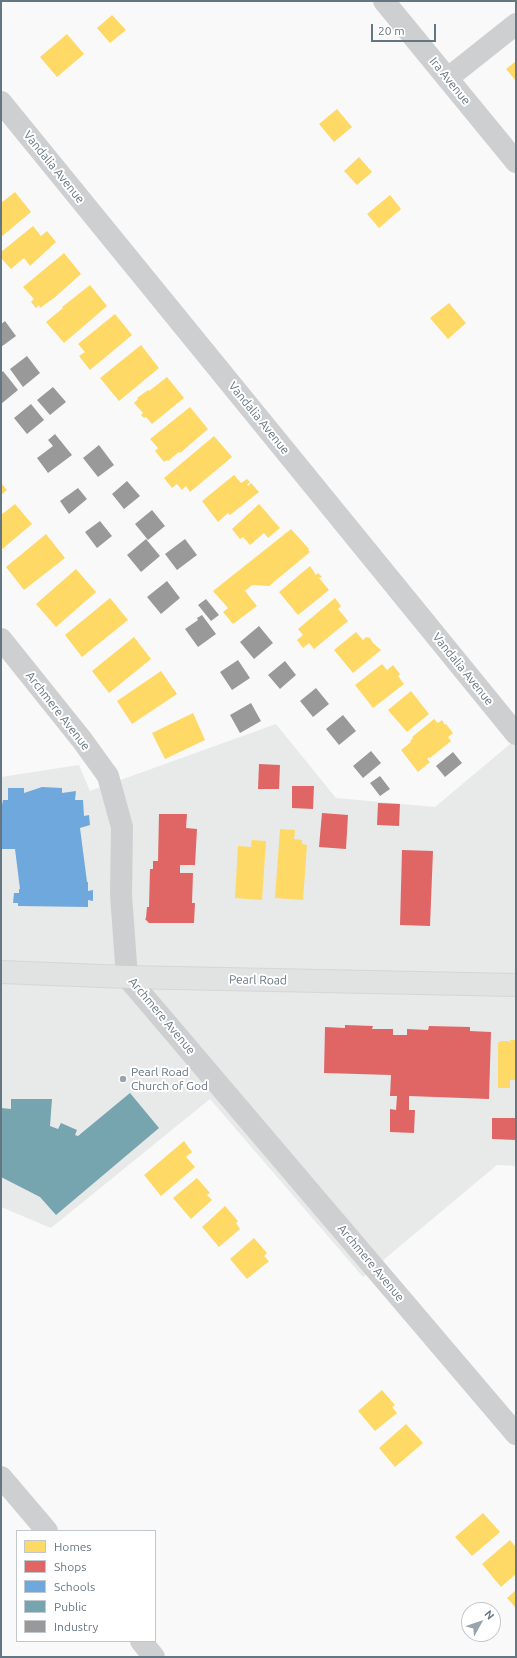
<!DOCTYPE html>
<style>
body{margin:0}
#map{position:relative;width:517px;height:1658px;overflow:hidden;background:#f9f9f9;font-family:Ubuntu,sans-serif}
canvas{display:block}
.frame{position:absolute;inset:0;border:2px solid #657683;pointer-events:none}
.legend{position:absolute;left:16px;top:1530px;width:140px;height:112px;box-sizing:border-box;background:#fff;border:1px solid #c1c8cd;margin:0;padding:5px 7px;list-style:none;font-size:12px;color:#657683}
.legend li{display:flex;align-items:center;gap:8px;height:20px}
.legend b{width:20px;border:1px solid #c1c8cd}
.north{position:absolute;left:461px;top:1602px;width:40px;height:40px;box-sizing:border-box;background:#fff;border:1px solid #c1c8cd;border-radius:50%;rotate:50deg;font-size:11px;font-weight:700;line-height:16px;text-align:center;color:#657683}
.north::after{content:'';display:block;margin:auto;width:14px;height:18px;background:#99a4ac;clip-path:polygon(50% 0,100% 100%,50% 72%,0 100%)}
.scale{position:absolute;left:371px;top:24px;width:65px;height:18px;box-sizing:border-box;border:2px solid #657683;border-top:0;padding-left:5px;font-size:12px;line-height:14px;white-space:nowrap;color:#657683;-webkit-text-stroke:3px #fff;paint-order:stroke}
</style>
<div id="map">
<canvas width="517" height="1658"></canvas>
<div class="frame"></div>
<ul class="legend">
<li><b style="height:11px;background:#ffd966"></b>Homes</li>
<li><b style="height:11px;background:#e06666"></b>Shops</li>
<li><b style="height:11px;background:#6fa8dc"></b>Schools</li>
<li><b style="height:11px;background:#76a5af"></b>Public</li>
<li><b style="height:11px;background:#999"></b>Industry</li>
</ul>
<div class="north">N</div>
<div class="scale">20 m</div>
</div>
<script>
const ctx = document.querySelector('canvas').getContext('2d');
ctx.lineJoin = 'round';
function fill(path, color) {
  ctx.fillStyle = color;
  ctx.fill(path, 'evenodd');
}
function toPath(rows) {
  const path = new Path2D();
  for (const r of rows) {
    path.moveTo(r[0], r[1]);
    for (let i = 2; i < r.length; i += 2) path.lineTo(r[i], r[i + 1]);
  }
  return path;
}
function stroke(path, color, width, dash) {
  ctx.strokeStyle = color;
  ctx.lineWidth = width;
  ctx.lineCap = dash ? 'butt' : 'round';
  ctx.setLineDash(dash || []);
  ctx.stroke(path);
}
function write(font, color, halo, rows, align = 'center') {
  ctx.font = font + ' Ubuntu,sans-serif';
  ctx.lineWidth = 4;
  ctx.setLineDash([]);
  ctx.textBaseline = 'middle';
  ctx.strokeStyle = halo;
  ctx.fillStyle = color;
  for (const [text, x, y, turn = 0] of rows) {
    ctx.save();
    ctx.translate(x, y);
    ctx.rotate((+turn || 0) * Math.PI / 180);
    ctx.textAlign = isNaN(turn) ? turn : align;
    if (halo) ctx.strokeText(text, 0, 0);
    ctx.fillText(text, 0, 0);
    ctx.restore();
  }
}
fill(toPath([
 [276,724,336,798,435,807,516,739,516,1166,497,1165,363,1277,210,1099,51,1228,1,1207,1,777,79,765,90,791]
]), '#e8e9e9');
fill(toPath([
 [112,15,126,30,110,43,97,28],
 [67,34,84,54,57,77,40,57],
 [516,61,516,81,506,69],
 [337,109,352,127,334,142,319,124],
 [359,157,372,172,357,185,344,171],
 [15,192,31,212,1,237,1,203],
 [390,195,401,209,379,228,367,214],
 [33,226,41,236,47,231,56,242,30,266,24,258,11,269,1,258,1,252],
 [64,253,81,274,54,298,40,308,39,305,36,308,31,302,34,299,23,287],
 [90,285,107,306,64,343,46,322,63,308,62,307],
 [449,303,466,323,448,339,430,318],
 [115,314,132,335,90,370,79,356,85,352,78,344],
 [141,345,159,368,119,401,100,378],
 [167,377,184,398,152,424,146,417,144,418,141,415,143,413,134,403,138,399,137,398,148,390,149,391],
 [190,407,208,429,180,453,179,452,168,461,167,460,164,462,155,451,158,448,150,439],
 [214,436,232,457,190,492,186,486,182,490,177,484,172,488,164,478],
 [234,475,241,483,247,479,250,482,247,485,248,486,251,483,259,492,230,515,228,513,218,522,202,501],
 [1,483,7,490,1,495],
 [15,504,32,524,1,550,1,515],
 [259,504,280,528,268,538,264,533,250,545,243,537,240,539,232,529],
 [291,529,309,549,308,550,310,552,269,586,252,585,245,591,257,606,233,624,223,612,228,608,213,591],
 [46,534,65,558,24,590,6,567],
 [310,566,316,575,318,573,322,577,319,578,329,590,298,615,279,592],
 [76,569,96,592,56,627,36,604],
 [110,598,128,620,82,657,65,635],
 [335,598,341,606,338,609,348,621,314,649,309,643,303,648,297,640,303,635,298,629],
 [356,632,363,640,366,637,370,638,373,643,381,650,353,673,334,650],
 [134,637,151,659,109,693,92,671],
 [382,664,387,670,393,665,400,674,398,676,404,684,373,708,355,685],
 [161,671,177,694,132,724,117,701],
 [411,691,429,714,407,732,388,710],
 [193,713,205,740,165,759,152,733],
 [434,719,438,723,442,720,445,725,446,724,453,733,448,737,451,741,430,758,429,757,427,759,430,762,418,772,401,750,411,742,410,741,413,738,412,737],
 [280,829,295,830,294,839,302,840,302,844,307,845,303,900,275,898],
 [252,840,266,841,262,900,235,898,238,846,251,847],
 [510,1040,516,1040,516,1080,510,1080,510,1088,498,1088,498,1043,501,1041,508,1041,511,1043],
 [184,1141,192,1152,186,1157,195,1167,161,1196,144,1175],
 [197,1178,210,1193,207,1195,212,1200,191,1219,173,1198],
 [225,1206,238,1221,236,1223,240,1229,219,1247,202,1227],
 [254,1238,267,1253,264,1256,269,1261,247,1279,230,1259],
 [382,1390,395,1405,392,1407,397,1413,375,1431,358,1411],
 [406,1424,423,1443,395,1467,379,1448],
 [483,1513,500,1532,472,1556,455,1537],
 [510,1540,516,1547,516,1574,501,1587,482,1564],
 [516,1590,516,1608,507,1598]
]), '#ffd966');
fill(toPath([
 [259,764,280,765,279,789,258,789],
 [292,786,314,786,313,809,292,808],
 [378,803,400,804,399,826,377,825],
 [322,813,348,815,346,849,319,847],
 [159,814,187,814,186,828,197,829,195,865,180,865,180,873,193,873,192,903,195,903,194,923,149,923,145,919,146,918,147,907,149,907,150,869,153,869,153,861,158,861],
 [402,850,433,851,430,926,400,925],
 [345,1025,373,1026,372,1029,393,1029,393,1035,407,1035,407,1029,428,1030,429,1026,470,1027,470,1031,491,1032,489,1099,409,1096,409,1110,415,1110,414,1133,390,1132,390,1109,396,1110,397,1096,390,1096,391,1075,324,1073,325,1027,345,1028],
 [492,1118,516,1118,516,1140,492,1139]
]), '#e06666');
fill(toPath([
 [42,787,62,788,62,793,76,791,75,800,83,800,84,816,89,815,90,825,80,828,87,882,88,882,88,891,93,890,93,901,88,900,88,907,18,906,18,903,13,903,14,893,19,893,19,889,20,889,15,849,1,849,1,805,2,805,3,800,8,800,8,788,24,788,24,793]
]), '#6fa8dc');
fill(toPath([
 [130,1093,159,1128,56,1215,40,1197,1,1177,1,1108,11,1109,11,1099,52,1099,50,1126,58,1129,61,1123,77,1130,75,1135,78,1136]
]), '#76a5af');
fill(toPath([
 [5,321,16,336,1,347,1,324],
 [27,356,40,373,23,387,10,369],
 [3,371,18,390,1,404,1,373],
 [53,387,66,402,50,415,37,400],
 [31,404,44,420,27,434,14,418],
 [55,434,72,455,48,473,37,458,53,446,48,440],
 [99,445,114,465,98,477,83,458],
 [127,481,140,496,124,509,112,494],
 [78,488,87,499,69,514,60,501],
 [152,510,165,526,148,540,135,524],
 [100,521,112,536,97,548,85,532],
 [146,539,160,556,141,572,127,555],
 [185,539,197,555,177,570,165,554],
 [167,581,180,598,161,614,147,597],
 [206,599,219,615,211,621,198,605],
 [202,615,216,634,198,647,185,629,198,620,197,618],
 [259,626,273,643,254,659,240,642],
 [238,660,250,678,232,690,220,672],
 [285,661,296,675,280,689,268,675],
 [316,688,329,704,313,717,300,701],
 [251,703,261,721,240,733,230,715],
 [343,715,356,731,339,745,326,729],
 [371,751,381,763,363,778,353,766],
 [453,752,462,763,445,777,436,766],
 [380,776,390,789,380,796,370,783]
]), '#999');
const major = toPath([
 [1,972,127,977,516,985]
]);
stroke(major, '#d5d6d7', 24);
stroke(toPath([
 [384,1,516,162],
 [448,78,516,24],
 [1,102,516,734],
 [1,639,82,740,108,776,122,827,121,895,127,977,516,1434],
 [1,1477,47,1531],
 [141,1641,154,1657]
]), '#cecfd0', 22);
stroke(major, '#e1e2e2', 22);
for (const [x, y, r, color] of [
 [123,1079,4,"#99a4ac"]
]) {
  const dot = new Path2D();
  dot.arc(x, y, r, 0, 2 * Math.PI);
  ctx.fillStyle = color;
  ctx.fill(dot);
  stroke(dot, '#fff', 1.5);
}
write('12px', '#657683', '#fff', [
 ["Ira Avenue",450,81,51],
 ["Vandalia Avenue",54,167,51],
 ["Vandalia Avenue",259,418,51],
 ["Vandalia Avenue",463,669,51],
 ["Archmere Avenue",58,711,52],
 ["Pearl Road",258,980,1],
 ["Archmere Avenue",162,1016,50],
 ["Archmere Avenue",371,1263,50]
]);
write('12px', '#657683', '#fff', [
 ["Pearl Road",131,1072],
 ["Church of God",131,1086]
], 'left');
</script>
